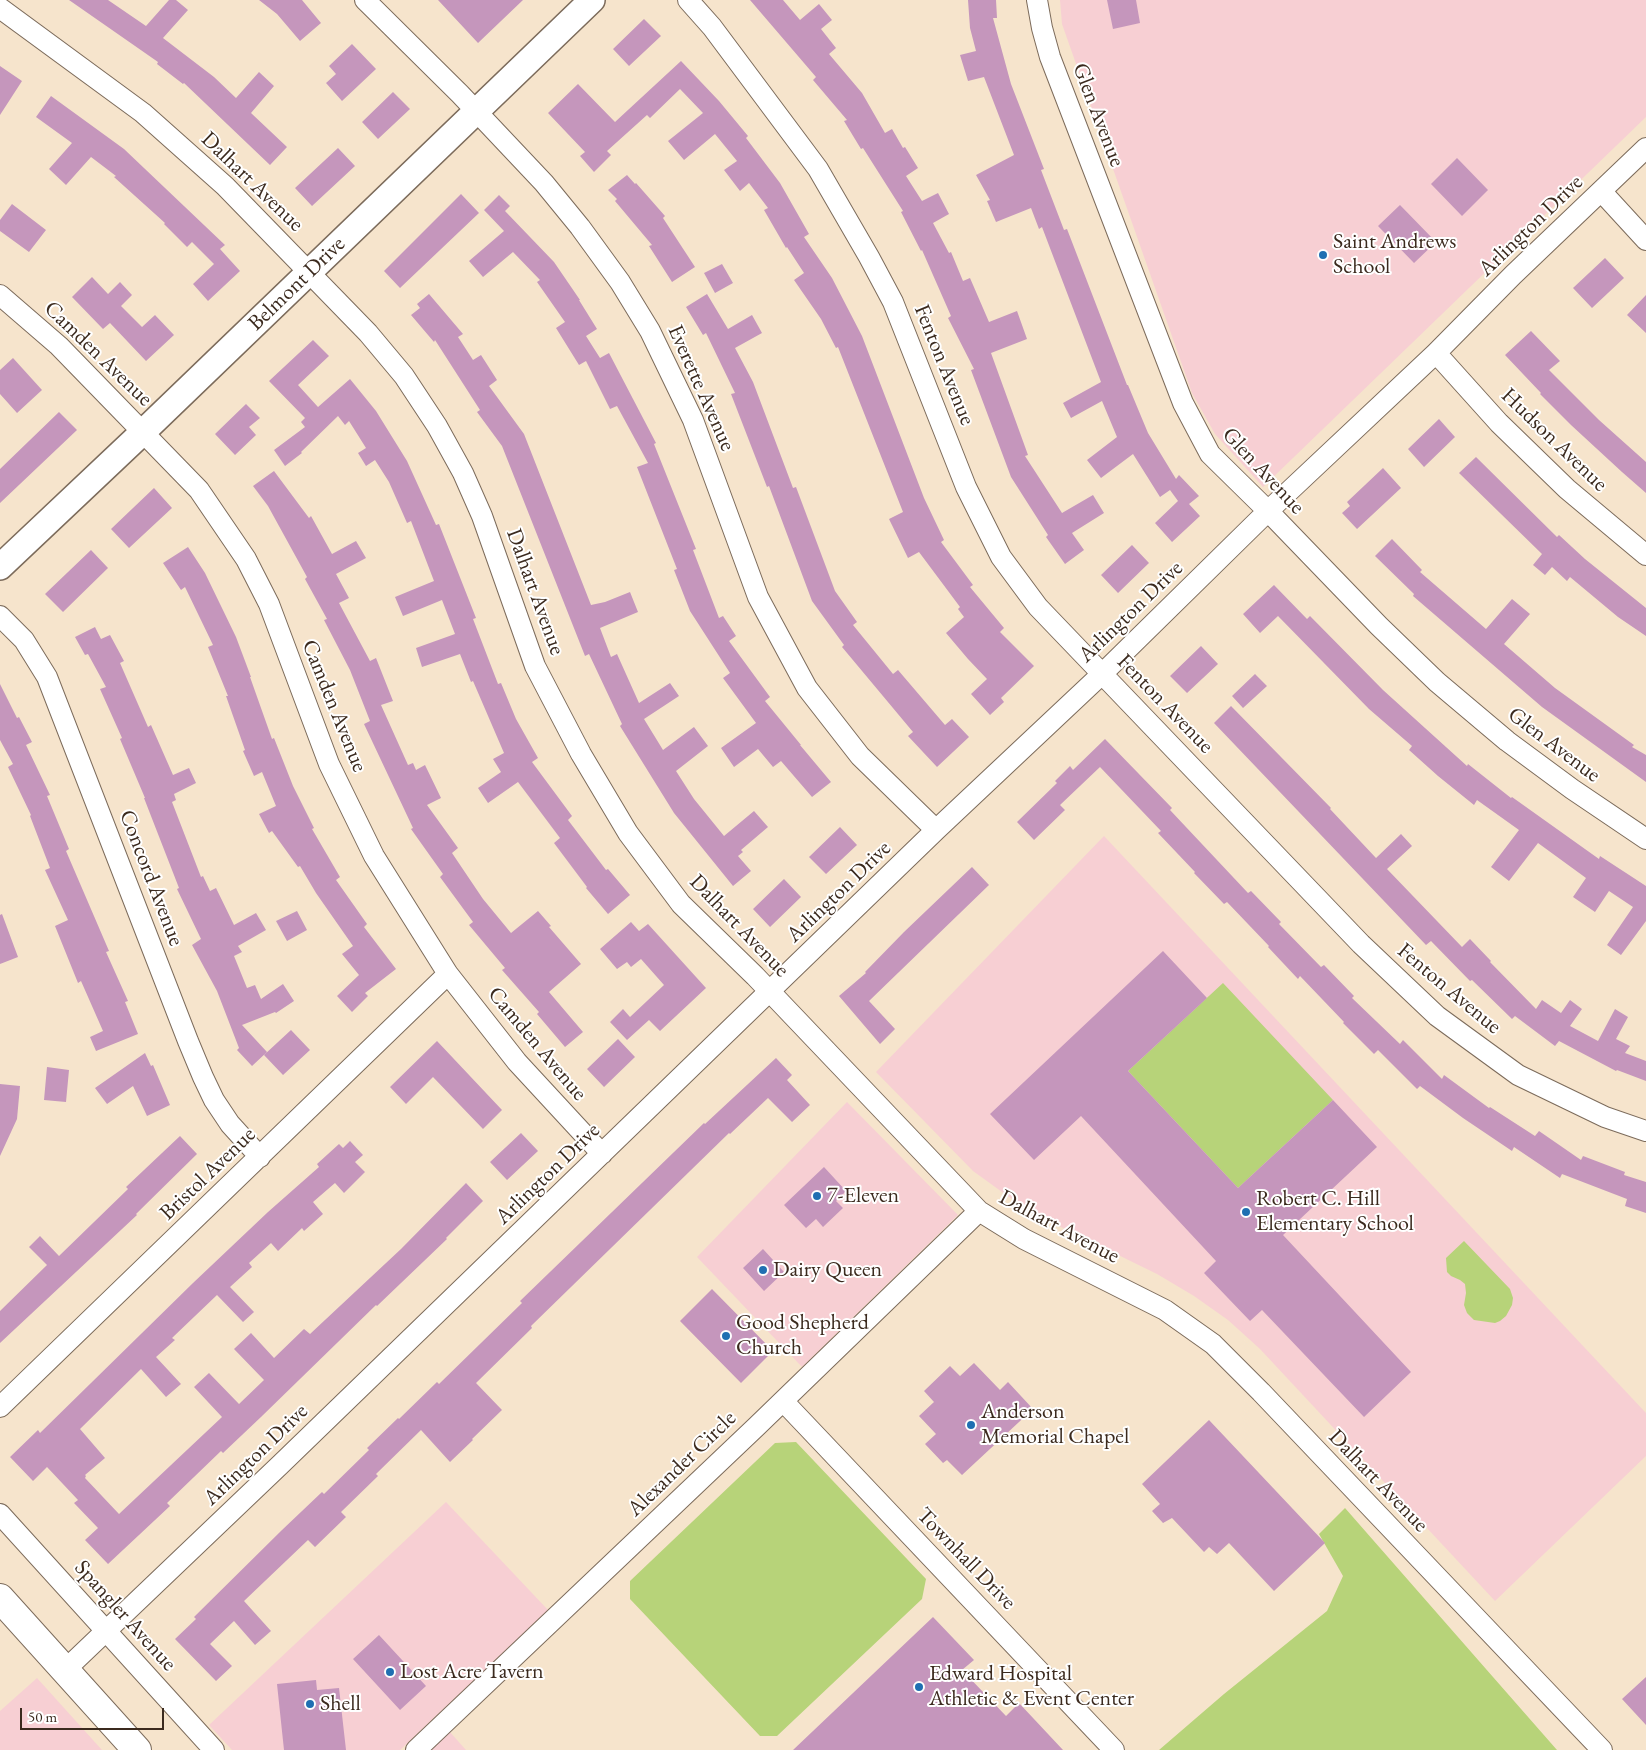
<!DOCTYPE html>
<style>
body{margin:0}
#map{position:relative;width:1646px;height:1750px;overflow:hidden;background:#f6e4cc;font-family:"EB Garamond",serif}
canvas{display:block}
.scale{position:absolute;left:20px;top:1708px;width:144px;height:22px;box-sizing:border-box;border:2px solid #3b2a1e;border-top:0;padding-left:6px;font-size:15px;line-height:18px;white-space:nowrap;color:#3b2a1e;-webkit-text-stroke:4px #fff;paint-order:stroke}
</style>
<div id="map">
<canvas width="1646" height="1750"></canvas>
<div class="scale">50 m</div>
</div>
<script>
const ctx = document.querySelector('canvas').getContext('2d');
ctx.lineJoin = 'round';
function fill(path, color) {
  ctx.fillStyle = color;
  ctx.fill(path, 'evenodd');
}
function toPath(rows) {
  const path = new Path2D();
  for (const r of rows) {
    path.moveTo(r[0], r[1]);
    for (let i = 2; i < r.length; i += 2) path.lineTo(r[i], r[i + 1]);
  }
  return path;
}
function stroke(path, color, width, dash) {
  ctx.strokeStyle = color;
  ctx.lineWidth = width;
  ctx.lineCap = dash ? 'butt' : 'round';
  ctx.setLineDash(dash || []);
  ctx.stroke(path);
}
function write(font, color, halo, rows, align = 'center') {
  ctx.font = font + ' "EB Garamond",serif';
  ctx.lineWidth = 4;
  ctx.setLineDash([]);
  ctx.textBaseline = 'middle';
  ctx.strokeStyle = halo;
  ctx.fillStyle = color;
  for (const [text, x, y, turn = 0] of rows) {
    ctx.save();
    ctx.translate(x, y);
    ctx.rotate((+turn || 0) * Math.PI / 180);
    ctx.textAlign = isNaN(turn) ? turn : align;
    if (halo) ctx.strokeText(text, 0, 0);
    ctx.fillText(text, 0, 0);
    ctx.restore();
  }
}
fill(toPath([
 [1060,0,1646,0,1646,117,1263,487,1215,434,1192,393,1062,24],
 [1104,836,1646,1413,1646,1456,1495,1601,1260,1349,1228,1320,1194,1296,1157,1274,1061,1227,1009,1197,973,1171,876,1072],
 [847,1102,958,1215,802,1367,697,1257],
 [446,1502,548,1610,400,1750,232,1750,209,1725],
 [37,1678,102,1750,0,1750,0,1711],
 [449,1731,466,1750,429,1750]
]), '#f7cfd3');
fill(toPath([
 [1223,983,1333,1100,1238,1188,1128,1071],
 [1464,1241,1510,1289,1513,1298,1512,1305,1506,1316,1500,1321,1495,1323,1474,1320,1467,1313,1464,1305,1466,1293,1465,1284,1460,1280,1451,1276,1447,1272,1446,1258],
 [796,1442,926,1579,922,1599,777,1736,760,1736,630,1599,630,1581,775,1443],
 [1345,1508,1493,1677,1557,1750,1159,1750,1224,1694,1327,1611,1343,1576,1319,1534]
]), '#b7d379');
fill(toPath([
 [69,0,108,0,146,26,169,0,176,0,188,10,163,38,214,77,236,98,259,72,274,86,251,113,287,147,270,165,184,83,183,84,157,64,158,62],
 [259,0,302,0,321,23,300,41,277,14],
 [438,0,523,0,478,43],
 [750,0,783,0,800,20,819,4,832,20,821,29,836,48,829,54,862,93,885,133,892,129,903,148,905,147,918,168,906,176,922,201,938,193,949,214,933,223,949,253,951,252,963,281,970,278,989,322,1017,311,1027,339,991,353,1028,455,1025,456,1062,513,1093,495,1104,513,1072,533,1084,550,1065,564,1046,537,1048,535,1011,477,971,370,974,369,948,318,951,316,922,250,921,251,901,212,903,211,863,148,861,149,844,121,847,120,813,80,816,77],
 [968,0,996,0,997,18,993,18,1011,84,1044,169,1041,170,1064,230,1067,229,1127,385,1128,385,1148,433,1176,479,1179,475,1199,496,1189,504,1200,516,1172,542,1155,523,1178,501,1170,490,1160,497,1133,454,1101,478,1087,460,1117,437,1102,401,1071,418,1063,403,1101,382,1061,277,1042,227,1039,229,1031,208,996,222,987,201,990,200,976,175,1014,155,984,77,968,81,960,55,976,51,970,28],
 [1107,0,1136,0,1140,23,1113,29],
 [644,19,661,36,629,66,613,49],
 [352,44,376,69,342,101,326,83,336,74,329,66],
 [681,61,719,101,748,136,746,138,780,183,809,234,804,237,832,278,862,336,924,498,944,540,941,542,973,585,970,587,1004,628,1000,632,1034,666,1001,698,1004,702,990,715,971,694,987,679,968,659,946,633,964,617,958,609,960,607,919,552,908,558,889,519,903,512,838,347,836,348,821,319,794,280,804,273,787,247,786,248,764,210,768,208,749,183,740,191,724,170,737,161,715,134,684,160,668,141,703,113,680,89,650,118,647,115,607,151,611,155,594,172,580,156,585,152,548,113,578,84,615,122],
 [0,66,22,81,0,115],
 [393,92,410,109,378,139,362,122],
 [51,96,124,149,225,245,220,249,240,271,208,301,193,284,214,264,192,242,187,247,164,224,165,223,114,177,116,176,91,157,66,185,49,169,72,143,36,117],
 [338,148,355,166,312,206,295,188],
 [1457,158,1488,190,1462,216,1431,184],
 [627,175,635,184,636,183,665,216,663,218,695,267,672,282,649,246,652,245,615,201,617,199,608,190],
 [461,194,479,213,400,288,384,271],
 [499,195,510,206,505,211,554,262,580,300,579,300,597,329,586,336,600,358,609,353,656,443,654,444,696,549,693,550,719,618,723,616,736,636,729,641,770,697,765,701,801,745,800,745,831,782,812,797,781,761,773,767,758,749,734,767,721,748,756,723,723,678,730,673,690,611,674,570,677,569,637,467,648,463,617,406,610,409,586,361,579,365,556,328,565,322,537,282,540,280,513,252,483,277,469,261,504,231,484,210],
 [12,204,46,230,29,252,0,231,0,220],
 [1400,205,1436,242,1414,263,1378,226],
 [1605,258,1624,278,1592,308,1573,288],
 [722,264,733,283,715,293,704,273],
 [92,277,108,294,120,282,132,295,121,306,142,327,155,315,174,335,146,361,110,323,103,329,72,297],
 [429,294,463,334,458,337,473,360,481,355,497,380,489,386,524,434,591,605,605,602,630,592,638,612,600,628,611,657,617,654,639,703,670,683,679,696,644,719,663,750,694,727,708,746,676,771,694,799,724,836,754,811,768,827,741,850,743,852,738,856,751,871,733,886,674,813,620,726,622,724,589,654,585,656,502,446,477,412,480,410,435,340,434,342,411,315,420,308,417,304],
 [707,294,728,329,752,315,762,333,735,348,753,382,793,488,796,487,835,591,857,622,853,625,893,674,898,670,945,725,952,719,969,737,937,767,908,736,913,732,842,647,844,645,812,601,769,486,767,487,731,394,735,393,706,333,703,335,686,307],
 [1646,295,1646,333,1627,315],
 [1531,331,1560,361,1549,370,1599,420,1646,462,1646,493,1622,472,1571,425,1540,394,1541,393,1505,355],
 [313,340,329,356,298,385,318,407,350,379,376,411,407,461,436,525,439,524,476,618,473,619,498,684,501,683,516,719,538,758,532,762,572,816,568,820,606,870,608,869,630,895,608,914,586,888,587,887,554,843,560,838,518,782,488,803,478,788,501,772,493,759,504,753,473,681,471,682,460,654,422,667,416,648,455,634,442,600,403,616,395,597,434,581,411,521,407,523,389,482,375,460,366,466,358,453,366,448,349,421,345,425,338,416,301,452,302,453,285,466,274,450,305,427,301,422,305,418,269,381],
 [13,358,42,390,17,413,0,394,0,370],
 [246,404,260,418,249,427,256,435,235,455,215,434],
 [59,412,77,430,0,503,0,469],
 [1439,419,1455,437,1424,467,1408,449],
 [1476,457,1557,537,1559,535,1585,559,1646,608,1646,636,1618,617,1570,577,1567,581,1552,567,1545,575,1533,565,1542,554,1459,473],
 [1383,468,1401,488,1357,529,1342,513,1350,506,1347,502],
 [274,471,309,518,311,516,332,554,356,541,366,558,336,574,349,598,339,603,370,661,376,658,393,701,381,705,408,765,413,763,416,770,425,765,441,798,427,805,458,848,452,853,483,899,511,933,538,911,551,926,549,927,581,964,549,992,583,1032,565,1047,537,1014,539,1012,502,970,505,968,469,925,473,922,440,877,443,874,411,829,413,828,364,724,370,721,350,670,324,620,327,619,305,579,307,577,268,506,253,486],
 [154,488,172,508,129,548,111,529],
 [1392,539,1422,570,1420,572,1486,629,1512,599,1530,614,1504,644,1555,688,1634,745,1632,747,1646,755,1646,782,1542,707,1413,596,1414,594,1375,556],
 [1132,545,1149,563,1118,593,1101,575],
 [188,547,205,573,236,637,251,677,250,677,272,739,274,738,293,786,314,828,312,829,340,877,336,880,367,924,364,927,396,969,365,993,368,996,352,1012,337,996,359,975,342,954,353,946,316,893,300,866,298,867,272,831,269,833,259,814,276,806,262,772,254,776,243,751,245,750,226,696,228,696,208,647,213,645,185,587,181,590,163,563],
 [91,550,108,568,63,612,45,594],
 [1274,585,1307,619,1310,616,1383,690,1467,766,1468,764,1511,798,1512,797,1599,859,1600,856,1646,886,1646,921,1621,955,1607,945,1633,907,1609,891,1595,912,1573,897,1586,878,1538,843,1509,881,1491,867,1519,830,1477,800,1474,805,1438,776,1409,750,1412,746,1369,709,1278,616,1260,633,1243,614],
 [95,627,101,639,110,635,124,661,120,663,148,727,151,725,173,775,189,768,196,783,174,794,176,800,172,802,201,877,203,876,210,891,216,888,234,925,256,913,266,930,238,946,242,952,234,956,247,988,255,985,261,999,283,984,294,1001,276,1013,275,1012,242,1025,267,1052,252,1066,237,1050,239,1048,217,991,192,945,201,939,177,889,179,888,144,798,145,798,120,739,122,738,100,689,106,687,88,654,85,655,75,637],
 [1201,646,1218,664,1187,693,1170,676],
 [1255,674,1267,686,1243,708,1232,696],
 [0,684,17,718,19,717,32,742,26,745,50,795,47,796,69,849,66,851,109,951,106,952,128,1001,125,1002,138,1034,96,1051,90,1037,103,1031,81,981,78,983,55,926,68,920,45,870,50,868,30,816,31,815,8,767,13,764,0,740],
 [1231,706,1331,808,1330,809,1376,858,1401,834,1412,846,1387,869,1462,947,1470,939,1491,961,1490,962,1536,1009,1542,1000,1561,1013,1570,1000,1582,1009,1570,1026,1598,1041,1615,1009,1628,1017,1616,1039,1630,1046,1625,1053,1646,1061,1646,1081,1617,1070,1616,1071,1559,1041,1555,1046,1515,1016,1512,1019,1472,980,1470,981,1431,941,1426,945,1214,723],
 [1105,739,1172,808,1170,810,1248,893,1251,891,1281,922,1279,924,1321,967,1324,965,1354,996,1352,998,1400,1044,1403,1040,1442,1079,1444,1075,1489,1108,1490,1107,1535,1136,1539,1131,1581,1160,1583,1156,1625,1172,1624,1175,1646,1182,1646,1213,1625,1206,1627,1199,1562,1174,1560,1178,1514,1147,1512,1151,1463,1118,1420,1086,1417,1089,1378,1050,1374,1054,1343,1023,1344,1022,1300,976,1298,979,1268,947,1269,946,1227,902,1224,904,1194,873,1195,872,1158,833,1161,831,1100,767,1060,805,1065,810,1034,840,1017,822,1057,783,1055,781,1070,766,1073,770],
 [840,827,857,845,826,874,809,857],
 [972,867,989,885,869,1001,895,1029,880,1044,839,996,866,973,865,972,904,932],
 [784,879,801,897,770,927,753,909],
 [297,911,307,930,287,941,276,921],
 [2,914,18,957,0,964,0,915],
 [631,922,639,931,648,924,706,988,660,1031,649,1020,627,1040,610,1022,623,1009,630,1017,664,985,641,959,631,967,627,962,617,969,600,949],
 [1163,951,1207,998,1128,1071,1238,1188,1333,1100,1377,1147,1283,1235,1411,1372,1364,1417,1262,1310,1250,1321,1204,1273,1216,1261,1081,1116,1034,1160,990,1114],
 [291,1030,310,1050,283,1075,264,1055],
 [618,1039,635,1057,604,1087,587,1069],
 [437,1041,502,1110,483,1129,433,1077,406,1104,390,1087],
 [145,1053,151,1066,153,1065,170,1105,147,1116,133,1086,107,1104,95,1088],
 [776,1058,792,1075,787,1080,810,1105,792,1122,768,1098,730,1134,729,1133,531,1326,532,1328,476,1383,502,1410,472,1439,473,1440,450,1462,421,1430,376,1474,378,1476,341,1512,346,1517,315,1547,308,1540,244,1601,271,1631,255,1645,234,1621,210,1644,232,1666,216,1681,175,1639,196,1619,194,1617,282,1530,322,1492,324,1494,369,1450,367,1448,398,1418,399,1419,437,1382,439,1384,522,1303,520,1301,704,1123,705,1124],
 [47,1067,69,1070,66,1102,44,1100],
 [0,1084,20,1086,17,1119,0,1156],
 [521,1133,538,1151,507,1180,490,1162],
 [180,1136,197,1154,136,1214,137,1215,0,1343,0,1311,47,1265,29,1247,40,1236,59,1256,128,1189,126,1187],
 [350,1141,363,1155,355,1162,365,1172,344,1193,335,1183,313,1202,323,1214,304,1231,302,1228,278,1251,271,1243,249,1263,252,1267,230,1287,254,1312,243,1322,217,1295,172,1338,175,1340,156,1357,181,1384,166,1397,141,1369,80,1429,105,1458,85,1475,86,1476,85,1478,119,1514,222,1417,194,1387,209,1373,239,1404,264,1380,234,1349,251,1333,274,1358,304,1329,310,1334,401,1249,466,1183,483,1201,446,1238,447,1239,377,1306,376,1305,261,1417,223,1453,221,1451,167,1503,170,1506,108,1564,85,1540,98,1528,74,1503,78,1500,47,1467,33,1481,10,1457,38,1430,40,1433,193,1283,268,1212,319,1167,317,1164,339,1144,343,1148],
 [824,1167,846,1191,836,1201,843,1208,823,1227,816,1219,806,1228,784,1205],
 [763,1249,784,1272,764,1291,743,1268],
 [712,1289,773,1351,741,1383,680,1321],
 [974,1363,1000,1390,1008,1382,1033,1409,962,1475,947,1460,943,1463,925,1444,936,1434,919,1416,934,1402,924,1391,950,1366,960,1376],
 [1209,1420,1325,1543,1274,1591,1229,1543,1217,1554,1209,1547,1204,1552,1172,1518,1163,1523,1152,1511,1160,1504,1142,1484],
 [933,1617,974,1660,962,1670,1006,1716,1019,1703,1063,1750,793,1750],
 [379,1635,426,1686,400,1710,353,1659],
 [1646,1677,1646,1725,1622,1699],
 [316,1680,317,1690,339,1688,346,1750,284,1750,277,1684]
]), '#c596bc');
const minor = toPath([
 [365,0,460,94,544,183,580,227,620,282,650,331,693,420,758,597,807,688,860,756,936,830],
 [688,0,712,27,818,169,869,257,893,302,966,487,1001,557,1038,607,1361,944,1437,1016,1518,1075,1605,1117,1646,1131],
 [1037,0,1042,28,1050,57,1183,403,1210,454,1268,511,1379,626,1437,682,1507,741,1572,789,1646,839],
 [0,8,143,113,225,186,368,333,404,376,437,426,463,473,482,516,535,666,581,754,628,833,681,904,755,976,979,1211,1024,1239,1165,1310,1213,1344,1261,1392,1602,1750],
 [1601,191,1646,240],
 [0,295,59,346,199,490,246,559,269,604,329,764,374,856,448,974,517,1062,602,1154],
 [1436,353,1499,423,1567,489,1646,555],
 [0,616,24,640,47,677,188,1041,203,1077,214,1100,230,1124,260,1157],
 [783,1401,1114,1750],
 [0,1407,448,974],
 [0,1514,214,1750],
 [65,1670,281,1464,936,830,1103,673,1268,511,1436,353,1513,275,1646,148],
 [416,1750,757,1426,979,1211]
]);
const tertiary = toPath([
 [0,567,144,431,592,0]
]);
const primary = toPath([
 [0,1598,137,1750]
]);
stroke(minor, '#7c6b5b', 22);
stroke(tertiary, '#7c6b5b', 28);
stroke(primary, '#7c6b5b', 30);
stroke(minor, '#fff', 20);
stroke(tertiary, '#fff', 25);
stroke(primary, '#fff', 28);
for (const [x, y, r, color] of [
 [1323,255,5,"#1f6fb2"],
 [817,1196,5,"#1f6fb2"],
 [1246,1212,5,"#1f6fb2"],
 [763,1270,5,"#1f6fb2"],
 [726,1336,5,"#1f6fb2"],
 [971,1425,5,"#1f6fb2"],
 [390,1672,5,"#1f6fb2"],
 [919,1687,5,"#1f6fb2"],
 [310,1704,5,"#1f6fb2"]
]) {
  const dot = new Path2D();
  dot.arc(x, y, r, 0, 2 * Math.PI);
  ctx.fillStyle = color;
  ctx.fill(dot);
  stroke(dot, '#fff', 2);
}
write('22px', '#3b2a1e', '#fff', [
 ["Glen Avenue",1098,115,69],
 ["Dalhart Avenue",252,182,44],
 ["Arlington Drive",1531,226,-44],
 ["Belmont Drive",297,284,-44],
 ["Camden Avenue",98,354,44],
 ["Fenton Avenue",944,365,68],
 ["Everette Avenue",701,388,66],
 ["Hudson Avenue",1554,440,44],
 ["Glen Avenue",1263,471,47],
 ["Dalhart Avenue",535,592,70],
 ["Arlington Drive",1131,612,-44],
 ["Fenton Avenue",1165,704,46],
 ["Camden Avenue",334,706,68],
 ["Glen Avenue",1554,745,37],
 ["Concord Avenue",151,878,69],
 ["Arlington Drive",839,892,-44],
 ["Dalhart Avenue",739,926,46],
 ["Fenton Avenue",1449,989,40],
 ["Camden Avenue",537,1044,50],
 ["Bristol Avenue",208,1174,-44],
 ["Arlington Drive",548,1174,-44],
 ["Dalhart Avenue",1059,1227,28],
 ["Arlington Drive",256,1455,-44],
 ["Alexander Circle",682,1464,-44],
 ["Dalhart Avenue",1378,1481,46],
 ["Townhall Drive",966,1559,46],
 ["Spangler Avenue",125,1616,48]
]);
write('22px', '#3b2a1e', '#fff', [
 ["Saint Andrews",1333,242],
 ["School",1333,267],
 ["7-Eleven",827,1196],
 ["Robert C. Hill",1256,1199],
 ["Elementary School",1256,1224],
 ["Dairy Queen",773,1270],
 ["Good Shepherd",736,1323],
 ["Church",736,1348],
 ["Anderson",981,1412],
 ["Memorial Chapel",981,1437],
 ["Lost Acre Tavern",400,1672],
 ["Edward Hospital",929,1674],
 ["Athletic & Event Center",929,1699],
 ["Shell",320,1704]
], 'left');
</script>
